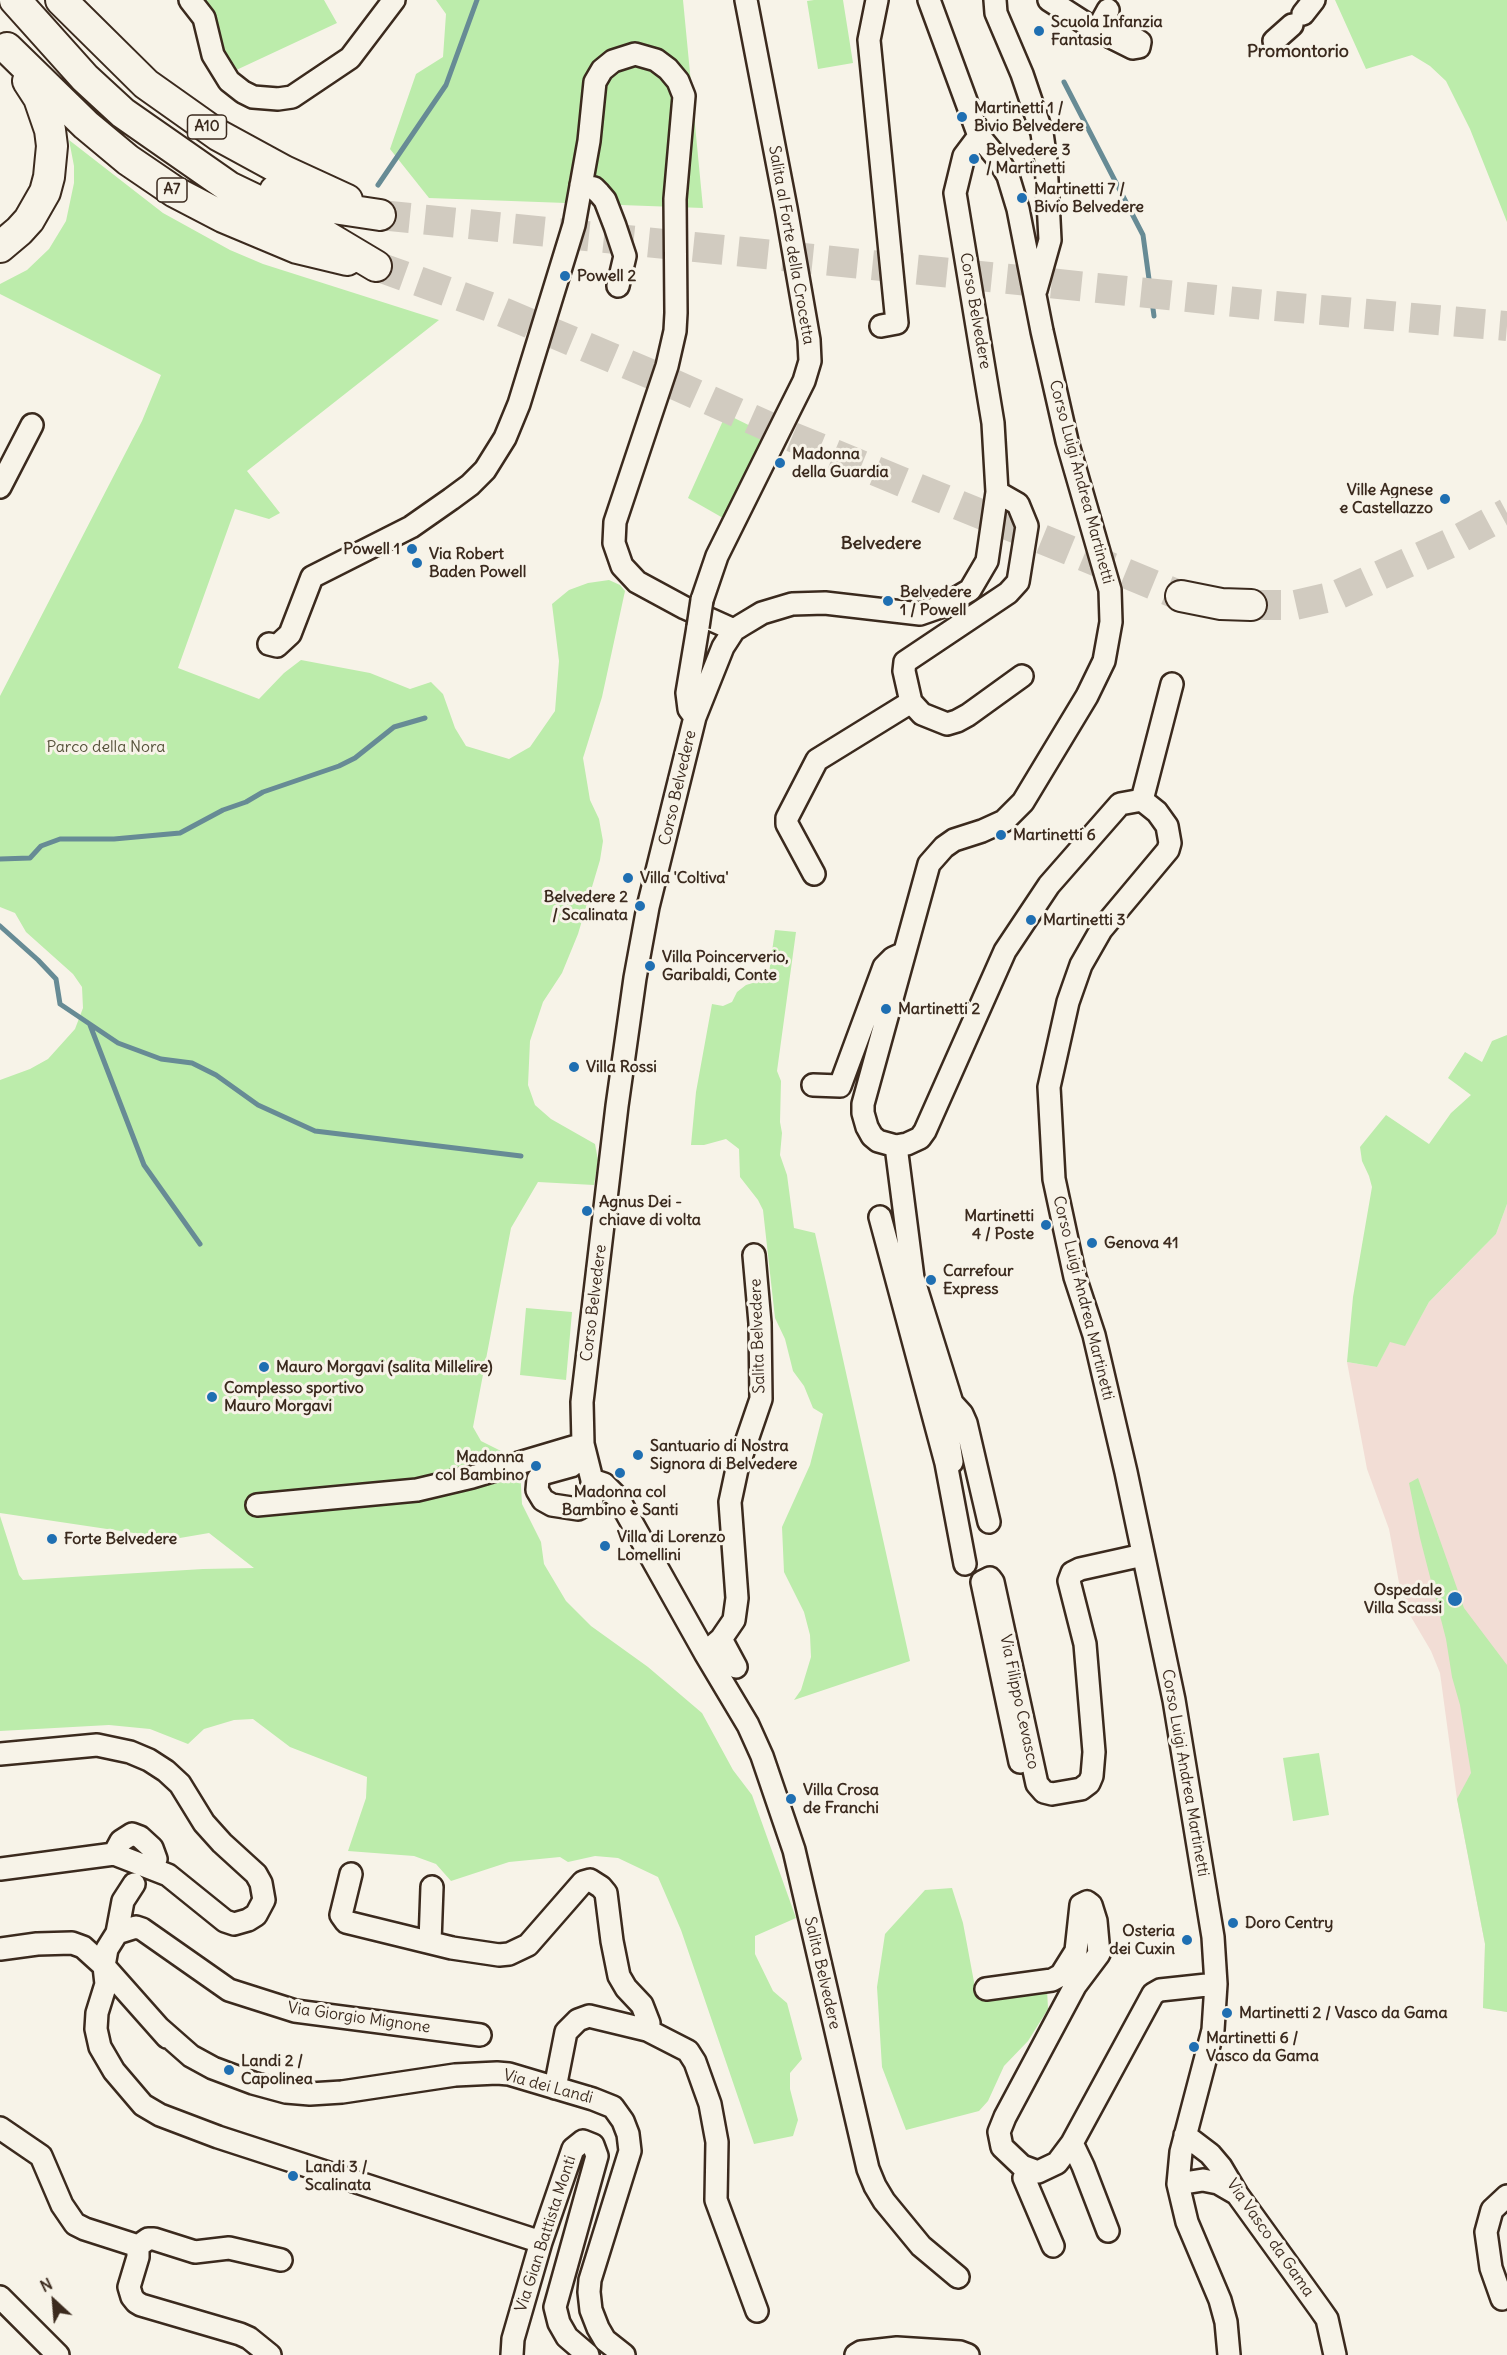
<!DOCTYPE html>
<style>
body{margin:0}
#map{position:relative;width:1507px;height:2355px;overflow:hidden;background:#f7f3e8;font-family:Delius,sans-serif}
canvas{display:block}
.north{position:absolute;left:24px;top:2271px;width:60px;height:60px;-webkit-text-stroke:4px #f7f3e8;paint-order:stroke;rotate:334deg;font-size:16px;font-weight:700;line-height:24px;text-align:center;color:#3b2a1e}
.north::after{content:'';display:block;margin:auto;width:21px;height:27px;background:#3b2a1e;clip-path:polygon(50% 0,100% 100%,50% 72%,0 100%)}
</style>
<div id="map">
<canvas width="1507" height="2355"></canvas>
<div class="north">N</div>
</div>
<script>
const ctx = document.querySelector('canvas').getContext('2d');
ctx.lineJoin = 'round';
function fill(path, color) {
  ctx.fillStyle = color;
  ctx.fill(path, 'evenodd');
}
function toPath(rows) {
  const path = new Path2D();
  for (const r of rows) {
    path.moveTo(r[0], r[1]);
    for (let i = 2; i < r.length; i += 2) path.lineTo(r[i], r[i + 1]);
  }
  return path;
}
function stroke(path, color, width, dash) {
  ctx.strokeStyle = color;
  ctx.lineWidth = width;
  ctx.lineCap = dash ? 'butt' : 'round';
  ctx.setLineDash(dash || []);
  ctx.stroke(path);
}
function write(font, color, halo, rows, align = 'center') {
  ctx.font = font + ' Delius,sans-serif';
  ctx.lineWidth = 6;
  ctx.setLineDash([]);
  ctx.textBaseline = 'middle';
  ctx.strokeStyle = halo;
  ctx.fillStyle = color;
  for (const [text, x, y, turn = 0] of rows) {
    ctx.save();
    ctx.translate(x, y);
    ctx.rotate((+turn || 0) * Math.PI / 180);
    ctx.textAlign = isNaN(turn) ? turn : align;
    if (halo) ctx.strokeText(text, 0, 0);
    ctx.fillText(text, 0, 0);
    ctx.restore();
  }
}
fill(toPath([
 [1507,1204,1507,2012,1483,2008,1485,1944,1457,1799,1440,1673,1431,1651,1407,1610,1400,1588,1389,1529,1367,1469,1347,1362,1377,1367,1390,1341,1405,1345,1429,1302,1496,1234]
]), '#f2ddd5');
fill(toPath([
 [188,0,324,0,337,23,232,72],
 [436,0,683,0,703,208,429,198,390,149,416,74,443,57,446,14],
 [814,0,843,0,853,63,818,69,807,1],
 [1335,0,1507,0,1507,222,1470,129,1446,81,1430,66,1412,55,1366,69],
 [69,140,163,213,230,250,263,264,439,320,247,471,280,513,269,519,235,509,178,668,259,699,284,673,301,660,370,673,410,689,431,682,443,694,455,728,466,746,509,759,530,747,555,711,559,661,552,604,569,590,588,583,609,580,620,585,625,591,602,697,583,758,590,800,599,819,603,841,600,860,578,934,562,973,543,1002,530,1041,528,1085,535,1105,551,1119,595,1144,598,1160,594,1185,538,1182,511,1228,473,1427,481,1441,507,1454,520,1469,522,1504,541,1542,544,1564,566,1601,591,1626,648,1667,702,1713,733,1770,752,1795,796,1918,755,1936,755,1954,773,1991,787,2003,802,2059,790,2073,790,2089,798,2120,793,2136,754,2144,681,1930,658,1877,618,1858,595,1856,568,1862,560,1857,509,1862,451,1881,436,1864,414,1856,348,1851,366,1798,367,1777,290,1747,253,1719,234,1720,204,1729,188,1744,150,1729,109,1725,0,1731,0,1516,19,1575,23,1580,203,1569,254,1568,209,1533,174,1539,0,1513,0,1080,30,1069,48,1059,75,1029,83,1008,82,987,73,974,26,932,15,913,0,907,0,696,142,421,161,375,0,294,0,284,27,270,49,249,66,221,74,183,74,166],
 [726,414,771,436,723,518,688,498],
 [775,930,796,932,777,1071,781,1081,780,1122,782,1133,780,1155,787,1175,794,1228,815,1233,910,1661,794,1700,801,1690,811,1657,810,1635,804,1612,784,1572,782,1527,810,1465,823,1414,813,1408,804,1386,793,1371,785,1339,775,1318,763,1210,758,1200,740,1177,739,1149,726,1139,704,1145,691,1145,696,1092,712,1004,723,1006,732,1002,737,992,746,985,756,982,769,973],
 [1507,1035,1507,1204,1496,1234,1429,1302,1405,1346,1390,1342,1377,1367,1347,1362,1353,1297,1372,1187,1369,1176,1362,1161,1360,1147,1386,1115,1429,1144,1451,1113,1471,1095,1448,1078,1465,1052,1482,1062,1492,1041],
 [526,1308,572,1312,566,1380,520,1375],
 [1418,1478,1464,1608,1507,1665,1507,2012,1483,2008,1485,1944,1457,1799,1471,1773,1460,1705,1452,1677,1446,1639,1420,1538,1409,1483],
 [1319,1753,1329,1815,1293,1821,1283,1758],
 [952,1888,963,1923,977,1998,1047,1989,1048,2009,1028,2041,1004,2066,988,2101,979,2111,906,2130,882,2067,877,1987,885,1934,925,1890]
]), '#bcecab');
stroke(toPath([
 [1064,82,1143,235,1154,316],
 [378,185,446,85,477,0],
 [0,859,30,858,41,846,60,839,114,839,180,833,223,810,246,802,263,792,339,766,355,758,394,727,425,718],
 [0,926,38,960,56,979,60,1004,118,1043,161,1059,192,1063,216,1075,258,1105,315,1131,521,1156],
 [90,1025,144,1165,200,1244]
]), '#678b95', 5);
stroke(toPath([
 [380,215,1275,306,1507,326],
 [376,266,493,308,653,375,785,434,1181,596],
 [1251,605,1295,605,1335,596,1453,542,1507,513]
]), '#d1cbc0', 30, [30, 15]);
const minor = toPath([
 [190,0,204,18,213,55,229,81,243,92,253,97,278,99,292,97,350,58,394,0],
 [877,0,869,40,897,323,881,326],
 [929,0,979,136,998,159,1008,176,1018,209,1042,331,1067,441,1110,590,1111,622,1104,661,1087,696,1023,802,1004,821,982,831,954,840,944,847,929,864,863,1104,863,1113,867,1127,872,1136,878,1141,896,1146,907,1144,920,1138,925,1131,1005,951,1049,885,1120,804,1142,800,1157,812,1167,826,1170,843,1168,850,1101,930,1081,965,1068,1002,1049,1087,1054,1179,1075,1277,1094,1335,1126,1472,1174,1700,1213,1937,1216,1984,1213,2030,1181,2152,1178,2184,1187,2222,1220,2300,1226,2322,1229,2355],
 [995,0,996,13,1022,74,1042,133,1046,161,1050,240,1036,290],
 [1049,0,1091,27,1133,48,1139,47,1140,42,1103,19,1108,10],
 [1303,14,1314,0],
 [1274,41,1292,25],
 [581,185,594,188,599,193,605,200,615,226,625,256,618,286],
 [0,487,32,425],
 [702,600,717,556,789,411,804,381,810,361,809,340,786,208,746,0],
 [269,644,277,646,290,634,312,577,411,527,451,499,470,485,485,470,505,438,519,404,574,225,589,141,595,82,602,70,613,61,635,54,656,60,668,69,678,81,684,96,675,199,676,313,675,331,667,366,615,522,614,543,622,566,637,582,685,608,734,630],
 [911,702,922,714,947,724,957,721,968,715,1022,676],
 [695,717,689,709,687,693,698,627],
 [1142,800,1172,684],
 [814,874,787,824,787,818,817,760,911,702,904,671,905,662,1008,593,1018,582,1027,526,1018,504,997,492],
 [813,1085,840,1086,884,967,893,958,904,953],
 [896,1146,913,1278,952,1403,962,1414,966,1423,989,1522],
 [880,1217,946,1463,952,1462,943,1402,948,1390],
 [583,1444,576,1462,571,1466,542,1474,538,1479,537,1490,543,1500,552,1505,578,1509,592,1500,592,1480],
 [946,1463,965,1564],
 [257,1505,417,1490,472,1477,583,1444],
 [721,1639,736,1667],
 [705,1653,721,1639,734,1620,737,1598,730,1502,737,1469,761,1399,760,1323,754,1255],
 [0,1754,97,1745,130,1752,149,1760,166,1771,180,1784,204,1823,222,1843,256,1874,261,1883,264,1900,256,1915,248,1920,234,1924,225,1921,168,1875,114,1854],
 [1020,1762,982,1582,990,1578,993,1582,1037,1784,1044,1792,1052,1794,1081,1789,1089,1783,1092,1776,1094,1752,1085,1644,1069,1581,1072,1573,1080,1569,1143,1555],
 [0,1869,114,1854,121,1841,132,1834,140,1837,152,1848,156,1859],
 [351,1874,341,1915,346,1922,452,1948,499,1955,509,1954,528,1945,583,1882,590,1880,601,1887,606,1893,612,1941,619,1976,626,1988,642,2005,649,2023,647,2030,589,2016,578,2020,566,2032,555,2088],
 [117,1933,136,1927,142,1929,229,1990,295,2011,480,2035],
 [430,1942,432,1887],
 [0,1949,37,1944,72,1943,83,1947,104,1966],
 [104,1966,107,1949,117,1933,123,1901,134,1884],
 [986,1989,1052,1980,1061,1975,1076,1951,1081,1905,1087,1902,1091,1905,1096,1921,1099,1954,1075,1986,1005,2117,999,2132,1002,2147,1022,2166,1038,2172,1057,2163,1072,2143,1153,1994,1160,1990,1216,1984],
 [158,2027,191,2056,213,2068,253,2083,286,2092,310,2094,342,2092,455,2075,497,2073,509,2074,593,2099,613,2107,623,2121,628,2134,630,2151,590,2280,589,2292,591,2310,598,2328,605,2340,624,2355],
 [647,2030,688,2051,695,2062,710,2104,717,2142,716,2200,757,2311],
 [167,2037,104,1966,106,1984,97,2013,96,2029,100,2047,114,2071,143,2105,160,2115,218,2137,541,2242],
 [0,2128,41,2156,62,2205,75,2224,85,2229,138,2246,138,2257,129,2287,132,2297,136,2302,141,2305,240,2334,249,2338,270,2355],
 [1185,2135,1210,2154,1221,2167,1237,2194,1320,2309,1327,2319,1335,2355],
 [1072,2143,1083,2166,1108,2231],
 [1024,2178,1053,2246],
 [1178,2184,1203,2180,1218,2183,1237,2194],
 [1507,2196,1492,2210,1486,2232,1491,2268,1502,2299,1507,2294],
 [138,2246,148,2239,154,2239,195,2252,229,2248,281,2260],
 [958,2277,921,2246,884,2201,875,2186,868,2169,794,1850,762,1756,748,1725,705,1653,618,1498,604,1484,592,1480,583,1444,582,1402,617,1106,635,978,648,907,695,717,723,647,734,630,742,625,762,613,792,604,825,603,920,614,943,606,970,590,987,561,997,492,993,423,955,193,964,156,979,136],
 [0,2297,58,2355],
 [512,2355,513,2339,541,2242,573,2149,583,2141,593,2145,597,2156,555,2307,559,2323,567,2337,588,2355],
 [856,2355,861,2352,897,2348,960,2352,968,2355]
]);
const highway = toPath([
 [15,0,85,78,123,113,229,187,304,223,376,266],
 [61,0,146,84,218,135,284,171,347,200],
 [7,48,86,125,128,160,175,192,223,217,297,248,347,260],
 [275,191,300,203,380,215],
 [0,247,19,231,29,220,45,192,49,177,52,146,50,130,39,98,28,81],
 [1181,596,1221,604,1251,605]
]);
stroke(minor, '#3b2a1e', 26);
stroke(highway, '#3b2a1e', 34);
stroke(minor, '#f7f3e8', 21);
stroke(highway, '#f7f3e8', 30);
const minorBridge = toPath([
 [698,627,702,600]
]);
stroke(minorBridge, '#3b2a1e', 26, []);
stroke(minorBridge, '#f7f3e8', 21);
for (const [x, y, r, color] of [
 [1039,31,6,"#1f6fb2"],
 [962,117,6,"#1f6fb2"],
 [974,159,6,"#1f6fb2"],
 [1022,198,6,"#1f6fb2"],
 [565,276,6,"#1f6fb2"],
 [780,463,6,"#1f6fb2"],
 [1445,499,6,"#1f6fb2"],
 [412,549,6,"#1f6fb2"],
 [417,563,6,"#1f6fb2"],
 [888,601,6,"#1f6fb2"],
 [1001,835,6,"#1f6fb2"],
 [628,878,6,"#1f6fb2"],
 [640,906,6,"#1f6fb2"],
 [1031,920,6,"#1f6fb2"],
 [650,966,6,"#1f6fb2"],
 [886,1009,6,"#1f6fb2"],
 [574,1067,6,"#1f6fb2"],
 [587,1211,6,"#1f6fb2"],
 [1046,1225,6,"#1f6fb2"],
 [1092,1243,6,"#1f6fb2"],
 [931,1280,6,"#1f6fb2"],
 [264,1367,6,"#1f6fb2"],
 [212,1397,6,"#1f6fb2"],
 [638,1455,6,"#1f6fb2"],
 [536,1466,6,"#1f6fb2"],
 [620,1473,6,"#1f6fb2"],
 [52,1539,6,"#1f6fb2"],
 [605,1546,6,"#1f6fb2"],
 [1455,1599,8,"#1f6fb2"],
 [791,1799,6,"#1f6fb2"],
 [1233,1923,6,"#1f6fb2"],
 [1187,1940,6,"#1f6fb2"],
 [1227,2013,6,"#1f6fb2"],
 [1194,2047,6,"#1f6fb2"],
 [229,2070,6,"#1f6fb2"],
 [293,2176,6,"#1f6fb2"]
]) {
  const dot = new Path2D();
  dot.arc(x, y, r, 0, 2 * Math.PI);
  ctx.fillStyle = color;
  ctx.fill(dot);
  stroke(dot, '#f7f3e8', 2);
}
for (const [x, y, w] of [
 [207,127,39],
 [172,190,30]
]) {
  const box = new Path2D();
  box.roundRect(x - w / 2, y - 12, w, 24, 4.5);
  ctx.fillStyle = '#f7f3e8';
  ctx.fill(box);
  stroke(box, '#3b2a1e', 1.5);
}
write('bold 15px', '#3b2a1e', null, [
 ["A10",207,127],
 ["A7",172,190]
]);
write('bold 16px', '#3b2a1e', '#f7f3e8', [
 ["Scuola Infanzia",1051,22],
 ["Fantasia",1051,40],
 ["Martinetti 1 /",974,108],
 ["Bivio Belvedere",974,126],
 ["Belvedere 3",986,150],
 ["/ Martinetti",986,168],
 ["Martinetti 7 /",1034,189],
 ["Bivio Belvedere",1034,207],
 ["Powell 2",577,276],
 ["Madonna",792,454],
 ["della Guardia",792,472],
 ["Ville Agnese",1433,490,"right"],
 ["e Castellazzo",1433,508,"right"],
 ["Powell 1",400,549,"right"],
 ["Via Robert",429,554],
 ["Baden Powell",429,572],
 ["Belvedere",900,592],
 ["1 / Powell",900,610],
 ["Martinetti 6",1013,835],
 ["Villa 'Coltiva'",640,878],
 ["Belvedere 2",628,897,"right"],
 ["/ Scalinata",628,915,"right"],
 ["Martinetti 3",1043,920],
 ["Villa Poincerverio,",662,957],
 ["Garibaldi, Conte",662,975],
 ["Martinetti 2",898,1009],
 ["Villa Rossi",586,1067],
 ["Agnus Dei -",599,1202],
 ["chiave di volta",599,1220],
 ["Martinetti",1034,1216,"right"],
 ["4 / Poste",1034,1234,"right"],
 ["Genova 41",1104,1243],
 ["Carrefour",943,1271],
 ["Express",943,1289],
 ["Mauro Morgavi (salita Millelire)",276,1367],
 ["Complesso sportivo",224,1388],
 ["Mauro Morgavi",224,1406],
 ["Santuario di Nostra",650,1446],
 ["Signora di Belvedere",650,1464],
 ["Madonna",524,1457,"right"],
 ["col Bambino",524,1475,"right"],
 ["Madonna col",620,1492,"center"],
 ["Bambino e Santi",620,1510,"center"],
 ["Villa di Lorenzo",617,1537],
 ["Lomellini",617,1555],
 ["Forte Belvedere",64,1539],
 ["Ospedale",1442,1590,"right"],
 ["Villa Scassi",1442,1608,"right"],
 ["Villa Crosa",803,1790],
 ["de Franchi",803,1808],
 ["Doro Centry",1245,1923],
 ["Osteria",1175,1931,"right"],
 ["dei Cuxin",1175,1949,"right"],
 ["Martinetti 2 / Vasco da Gama",1239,2013],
 ["Martinetti 6 /",1206,2038],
 ["Vasco da Gama",1206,2056],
 ["Landi 2 /",241,2061],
 ["Capolinea",241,2079],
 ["Landi 3 /",305,2167],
 ["Scalinata",305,2185]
], 'left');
write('16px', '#3b2a1e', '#f7f3e8', [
 ["Salita al Forte della Crocetta",791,245,80],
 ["Corso Belvedere",975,311,80],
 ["Corso Luigi Andrea Martinetti",1081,482,75],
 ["Corso Belvedere",678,788,-77],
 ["Corso Luigi Andrea Martinetti",1083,1298,76],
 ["Corso Belvedere",594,1303,-83],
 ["Salita Belvedere",758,1336,-92],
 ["Via Filippo Cevasco",1019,1702,78],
 ["Corso Luigi Andrea Martinetti",1185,1773,80],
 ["Salita Belvedere",822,1973,77],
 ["Via Giorgio Mignone",359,2018,8],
 ["Via dei Landi",548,2087,15],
 ["Via Gian Battista Monti",546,2234,-72],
 ["Via Vasco da Gama",1270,2238,55]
]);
write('16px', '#55513a', '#f7f3e8', [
 ["Parco della Nora",106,747]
]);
write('bold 18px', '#3b2a1e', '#f7f3e8', [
 ["Promontorio",1298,52],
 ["Belvedere",881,544]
]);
</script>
